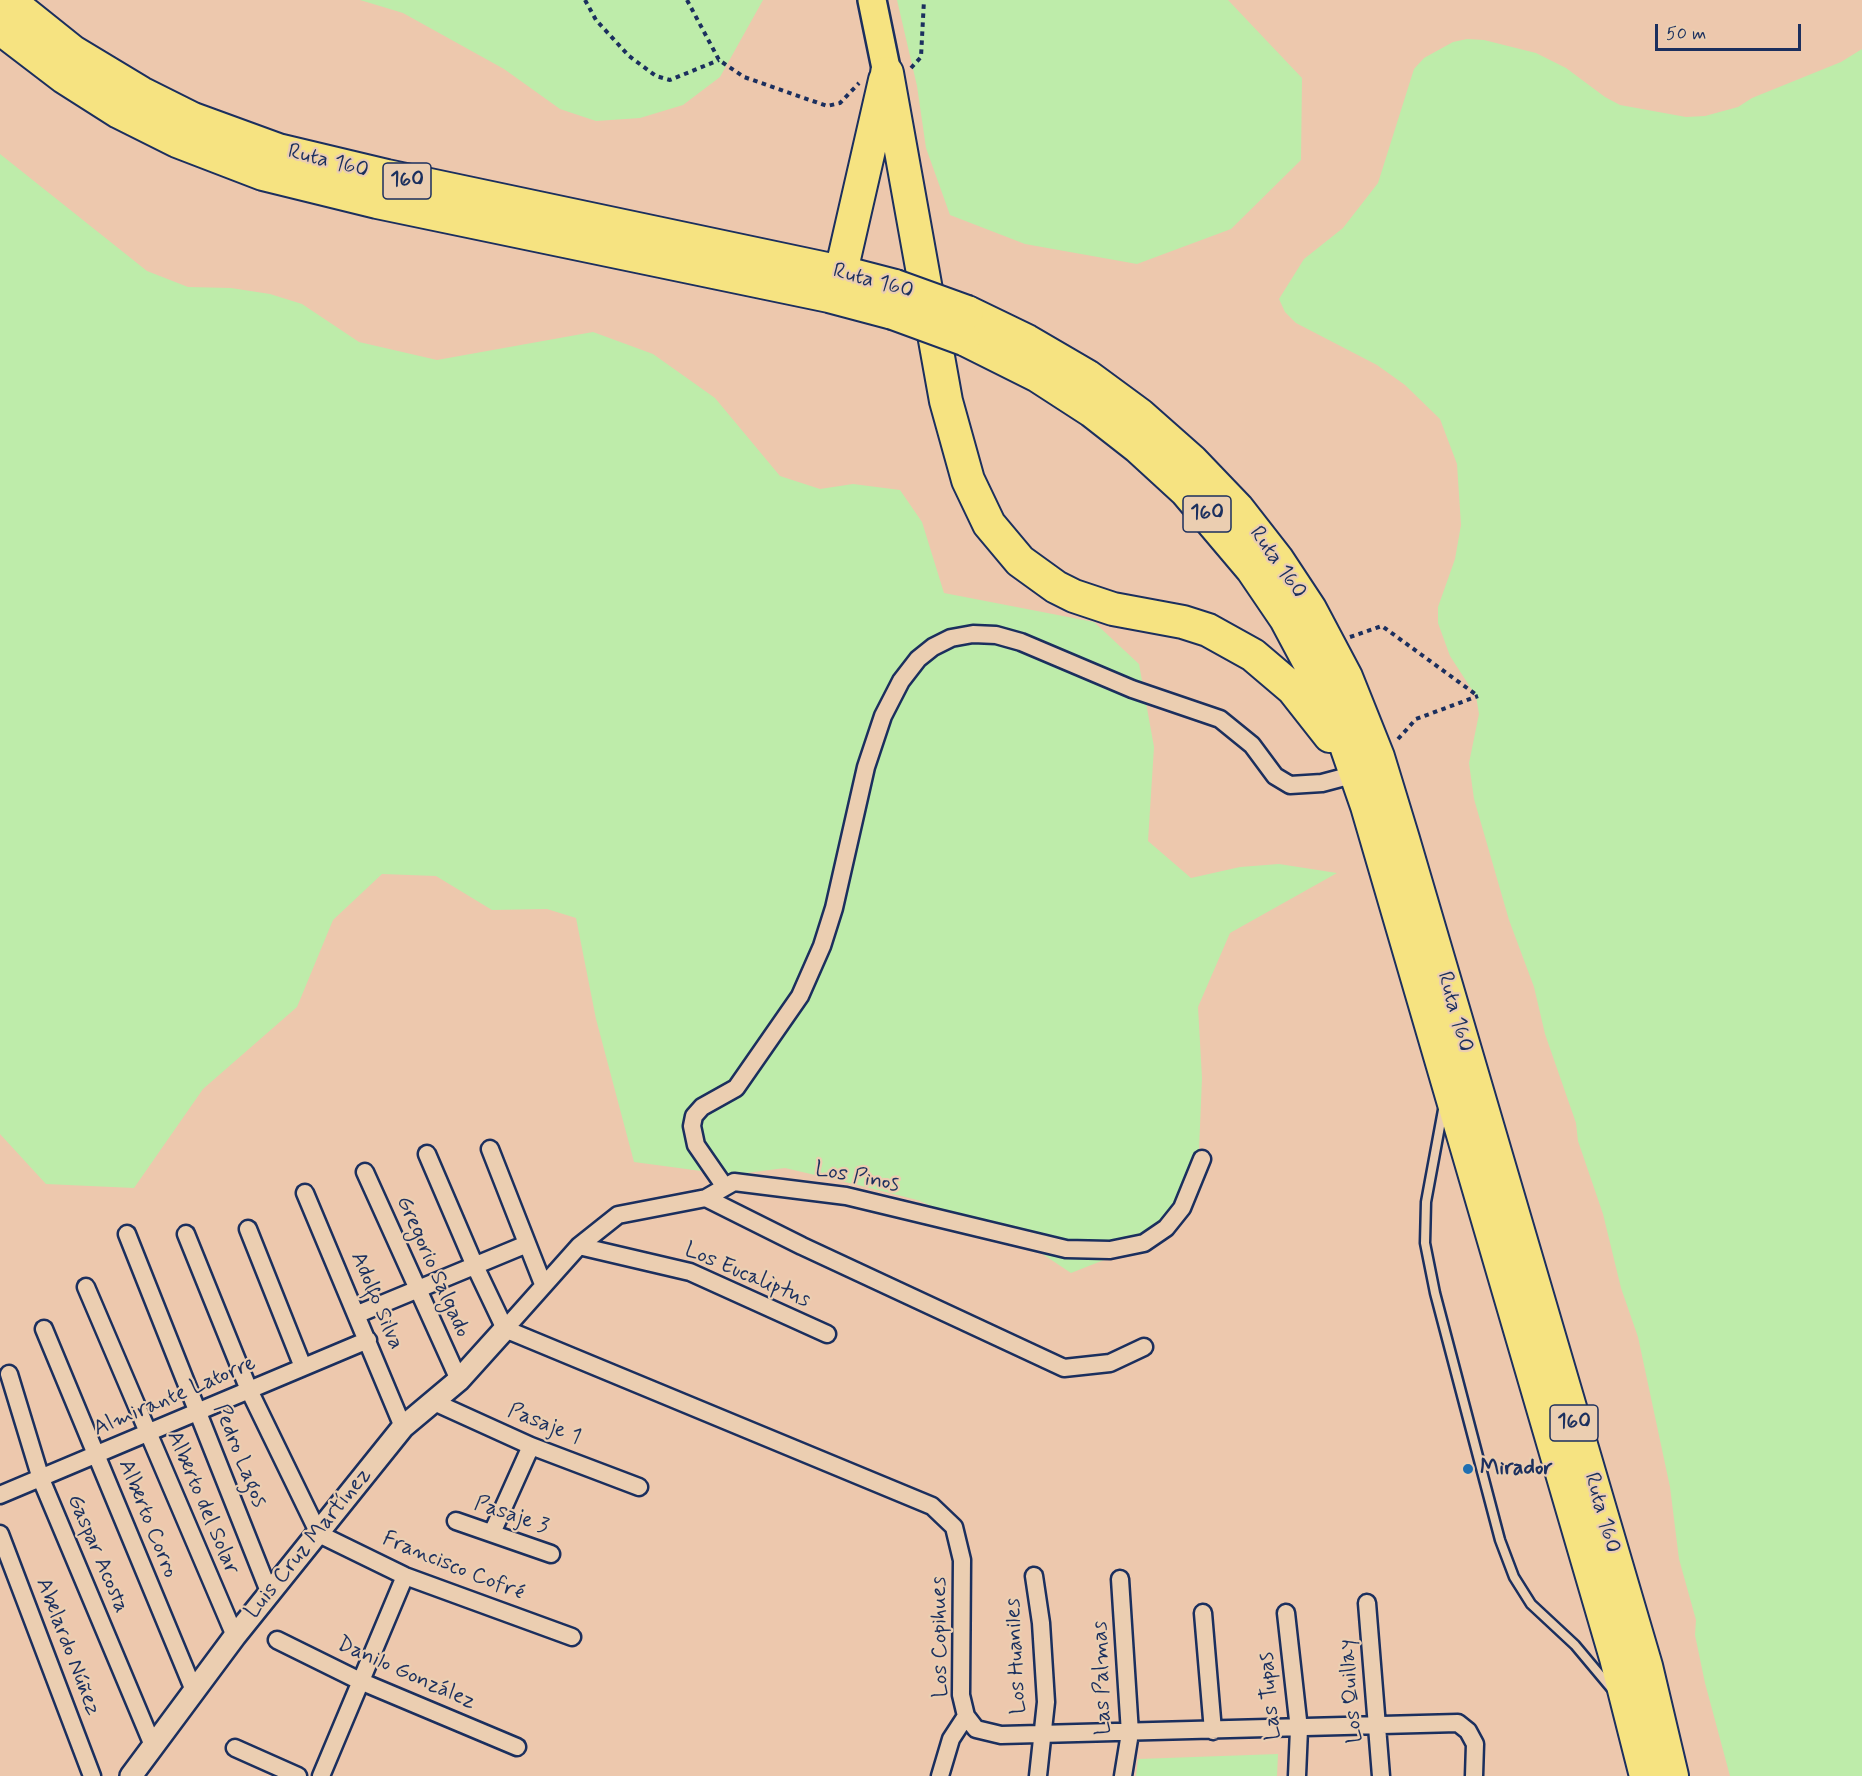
<!DOCTYPE html>
<meta charset="utf-8">
<style>
body{margin:0}
#map{position:relative;width:1862px;height:1776px;overflow:hidden;background:#edc8ad;font-family:Mynerve,sans-serif}
canvas{display:block}
.scale{position:absolute;left:1655px;top:24px;width:146px;height:27px;box-sizing:border-box;border:3px solid #1b2f5e;border-top:0;padding-left:8px;font-size:18px;line-height:21px;white-space:nowrap;color:#1b2f5e;-webkit-text-stroke:4px #ebceb1;paint-order:stroke}
</style>
<div id="map">
<canvas width="1862" height="1776"></canvas>
<div class="scale">50 m</div>
</div>
<script>
const ctx = document.querySelector('canvas').getContext('2d');
ctx.lineJoin = 'round';
function fill(path, color) {
  ctx.fillStyle = color;
  ctx.fill(path, 'evenodd');
}
function toPath(rows) {
  const path = new Path2D();
  for (const r of rows) {
    path.moveTo(r[0], r[1]);
    for (let i = 2; i < r.length; i += 2) path.lineTo(r[i], r[i + 1]);
  }
  return path;
}
function stroke(path, color, width, dash) {
  ctx.strokeStyle = color;
  ctx.lineWidth = width;
  ctx.lineCap = dash ? 'butt' : 'round';
  ctx.setLineDash(dash || []);
  ctx.stroke(path);
}
function write(font, color, halo, rows, align = 'center') {
  ctx.font = font + ' Mynerve,sans-serif';
  ctx.lineWidth = 4.5;
  ctx.setLineDash([]);
  ctx.textBaseline = 'middle';
  ctx.strokeStyle = halo;
  ctx.fillStyle = color;
  for (const [text, x, y, turn = 0] of rows) {
    ctx.save();
    ctx.translate(x, y);
    ctx.rotate((+turn || 0) * Math.PI / 180);
    ctx.textAlign = isNaN(turn) ? turn : align;
    if (halo) ctx.strokeText(text, 0, 0);
    ctx.fillText(text, 0, 0);
    ctx.restore();
  }
}
fill(toPath([
 [360,0,763,0,720,77,683,105,640,118,596,121,560,109,504,69,403,13],
 [897,0,1228,0,1302,78,1301,160,1231,229,1137,264,1025,244,950,215,926,148,917,86],
 [1467,39,1484,40,1536,53,1566,68,1605,97,1620,105,1686,117,1705,116,1738,107,1752,98,1841,62,1862,49,1862,1776,1730,1776,1705,1683,1695,1635,1696,1620,1679,1559,1670,1487,1638,1337,1621,1288,1603,1214,1578,1141,1576,1123,1545,1034,1534,987,1509,920,1474,799,1469,763,1479,714,1476,696,1450,656,1438,623,1438,607,1455,559,1461,525,1457,464,1440,419,1405,385,1377,365,1296,323,1285,312,1279,299,1304,259,1343,228,1378,183,1414,69,1424,58,1453,42],
 [0,154,147,271,188,287,231,288,270,294,302,304,359,342,437,360,593,332,653,354,715,398,780,476,820,489,853,484,900,490,922,522,944,593,1094,622,1139,664,1154,747,1148,841,1191,878,1240,867,1279,864,1337,873,1230,933,1198,1007,1202,1078,1197,1198,1137,1247,1071,1273,1032,1247,917,1200,858,1185,785,1168,731,1175,634,1162,596,1019,576,918,547,909,492,910,436,876,382,874,333,920,297,1007,203,1089,134,1188,46,1184,0,1134],
 [1278,1754,1277,1776,1136,1776,1138,1759]
]), '#beecaa');
const service = toPath([
 [1443,1110,1426,1202,1425,1243,1435,1293,1500,1540,1514,1577,1531,1604,1575,1645,1611,1688]
]);
const minor = toPath([
 [490,1149,543,1284],
 [427,1154,475,1266,505,1329],
 [365,1172,459,1380],
 [725,1187,696,1145,692,1126,694,1116,702,1107,736,1088,800,996,822,946,834,908,866,767,883,716,901,681,918,659,933,647,951,638,973,634,996,635,1021,642,1132,689,1220,719,1252,745,1275,776,1290,785,1322,783,1356,774],
 [305,1193,403,1427],
 [706,1198,802,1246,1064,1368,1110,1363,1144,1347],
 [248,1229,303,1367],
 [127,1234,270,1594],
 [186,1234,249,1390,319,1534,405,1576,572,1637],
 [579,1246,690,1272,827,1334],
 [86,1287,235,1636],
 [358,1314,527,1244],
 [44,1329,195,1693],
 [505,1329,932,1506,954,1527,962,1560,961,1695,966,1716,976,1729,1001,1735,1458,1723,1468,1731,1475,1744,1474,1776],
 [505,1329,579,1246,618,1215,706,1198,734,1182,846,1196,1066,1249,1110,1250,1144,1243,1166,1228,1182,1208,1202,1159],
 [9,1374,41,1479,154,1748],
 [434,1402,531,1446,639,1487],
 [0,1495,368,1340],
 [456,1521,551,1554],
 [492,1533,531,1446],
 [0,1534,92,1776],
 [1034,1576,1041,1623,1046,1702,1038,1776],
 [1120,1579,1130,1733,1123,1776],
 [1367,1603,1381,1776],
 [1203,1613,1213,1731],
 [1286,1613,1299,1729,1297,1776],
 [277,1640,360,1681,517,1747],
 [235,1748,298,1776],
 [321,1776,405,1576],
 [940,1776,951,1739,966,1716]
]);
const tertiary = toPath([
 [131,1776,235,1636,403,1427,459,1380,505,1329]
]);
const primary = toPath([
 [872,0,887,73]
]);
const motorway = toPath([
 [8,0,73,52,141,93,193,119,278,150,387,176,841,272,895,286],
 [0,28,64,77,119,112,177,141,263,174,377,202,829,296,893,313],
 [887,73,946,401,968,480,989,524,1020,561,1056,587,1074,596,1113,609,1183,622,1208,630,1253,655,1293,689,1330,736],
 [841,272,885,80],
 [967,312,1027,341,1087,376,1140,415,1192,461,1238,509,1277,559,1310,609,1346,677,1378,757,1403,839,1646,1666,1672,1776],
 [964,339,1038,376,1092,411,1138,447,1186,491,1252,569,1286,619,1318,679,1342,734,1367,806,1616,1658,1646,1776]
]);
stroke(service, '#1b2f5e', 13);
stroke(minor, '#1b2f5e', 21);
stroke(tertiary, '#1b2f5e', 26);
stroke(primary, '#1b2f5e', 32);
stroke(motorway, '#1b2f5e', 36);
stroke(toPath([
 [585,0,596,20,629,56,656,76,670,80,719,60],
 [687,0,719,60,744,77,827,106,840,103,859,83],
 [911,68,921,57,924,0],
 [1350,637,1382,626,1478,696],
 [1398,739,1416,719,1478,696]
]), '#1b2f5e', 4, [4.5, 4.5]);
stroke(service, '#ebceb1', 8);
stroke(minor, '#ebceb1', 16);
stroke(tertiary, '#ebceb1', 21);
stroke(primary, '#f6e381', 27);
stroke(motorway, '#f6e381', 32);
const motorwayBridge = toPath([
 [895,286,967,312],
 [893,313,964,339]
]);
stroke(motorwayBridge, '#1b2f5e', 36, []);
stroke(motorwayBridge, '#f6e381', 32);
for (const [x, y, r, color] of [
 [1468,1469,6,"#1f6fb2"]
]) {
  const dot = new Path2D();
  dot.arc(x, y, r, 0, 2 * Math.PI);
  ctx.fillStyle = color;
  ctx.fill(dot);
  stroke(dot, '#ebceb1', 2);
}
for (const [x, y, w] of [
 [407,181,48],
 [1207,514,48],
 [1574,1423,48]
]) {
  const box = new Path2D();
  box.roundRect(x - w / 2, y - 18, w, 36, 4.5);
  ctx.fillStyle = '#ebceb1';
  ctx.fill(box);
  stroke(box, '#1b2f5e', 1.5);
}
write('bold 21px', '#1b2f5e', null, [
 ["160",407,181],
 ["160",1207,514],
 ["160",1574,1423]
]);
write('22px', '#1b2f5e', '#ebceb1', [
 ["Ruta 160",328,162,14],
 ["Ruta 160",873,282,15],
 ["Ruta 160",1277,563,55],
 ["Ruta 160",1454,1012,74],
 ["Los Pinos",857,1178,11],
 ["Gregorio Salgado",432,1267,66],
 ["Los Eucaliptus",747,1276,23],
 ["Adolfo Silva",376,1301,67],
 ["Almirante Latorre",175,1397,-23],
 ["Pasaje 1",544,1425,22],
 ["Pedro Lagos",239,1456,68],
 ["Alberto del Solar",202,1503,67],
 ["Ruta 160",1601,1513,74],
 ["Pasaje 3",511,1516,19],
 ["Alberto Corro",147,1519,68],
 ["Luis Cruz Martínez",309,1544,-51],
 ["Gaspar Acosta",97,1554,67],
 ["Francisco Cofré",453,1567,22],
 ["Los Copihues",941,1637,-91],
 ["Abelardo Núñez",67,1647,69],
 ["Los Huaniles",1017,1656,-93],
 ["Danilo González",406,1674,24],
 ["Las Palmas",1103,1678,-92],
 ["Los Quillay",1352,1691,-95],
 ["Las Tupas",1271,1696,-95]
]);
write('bold 22px', '#1b2f5e', '#ebceb1', [
 ["Mirador",1480,1469]
], 'left');
</script>
